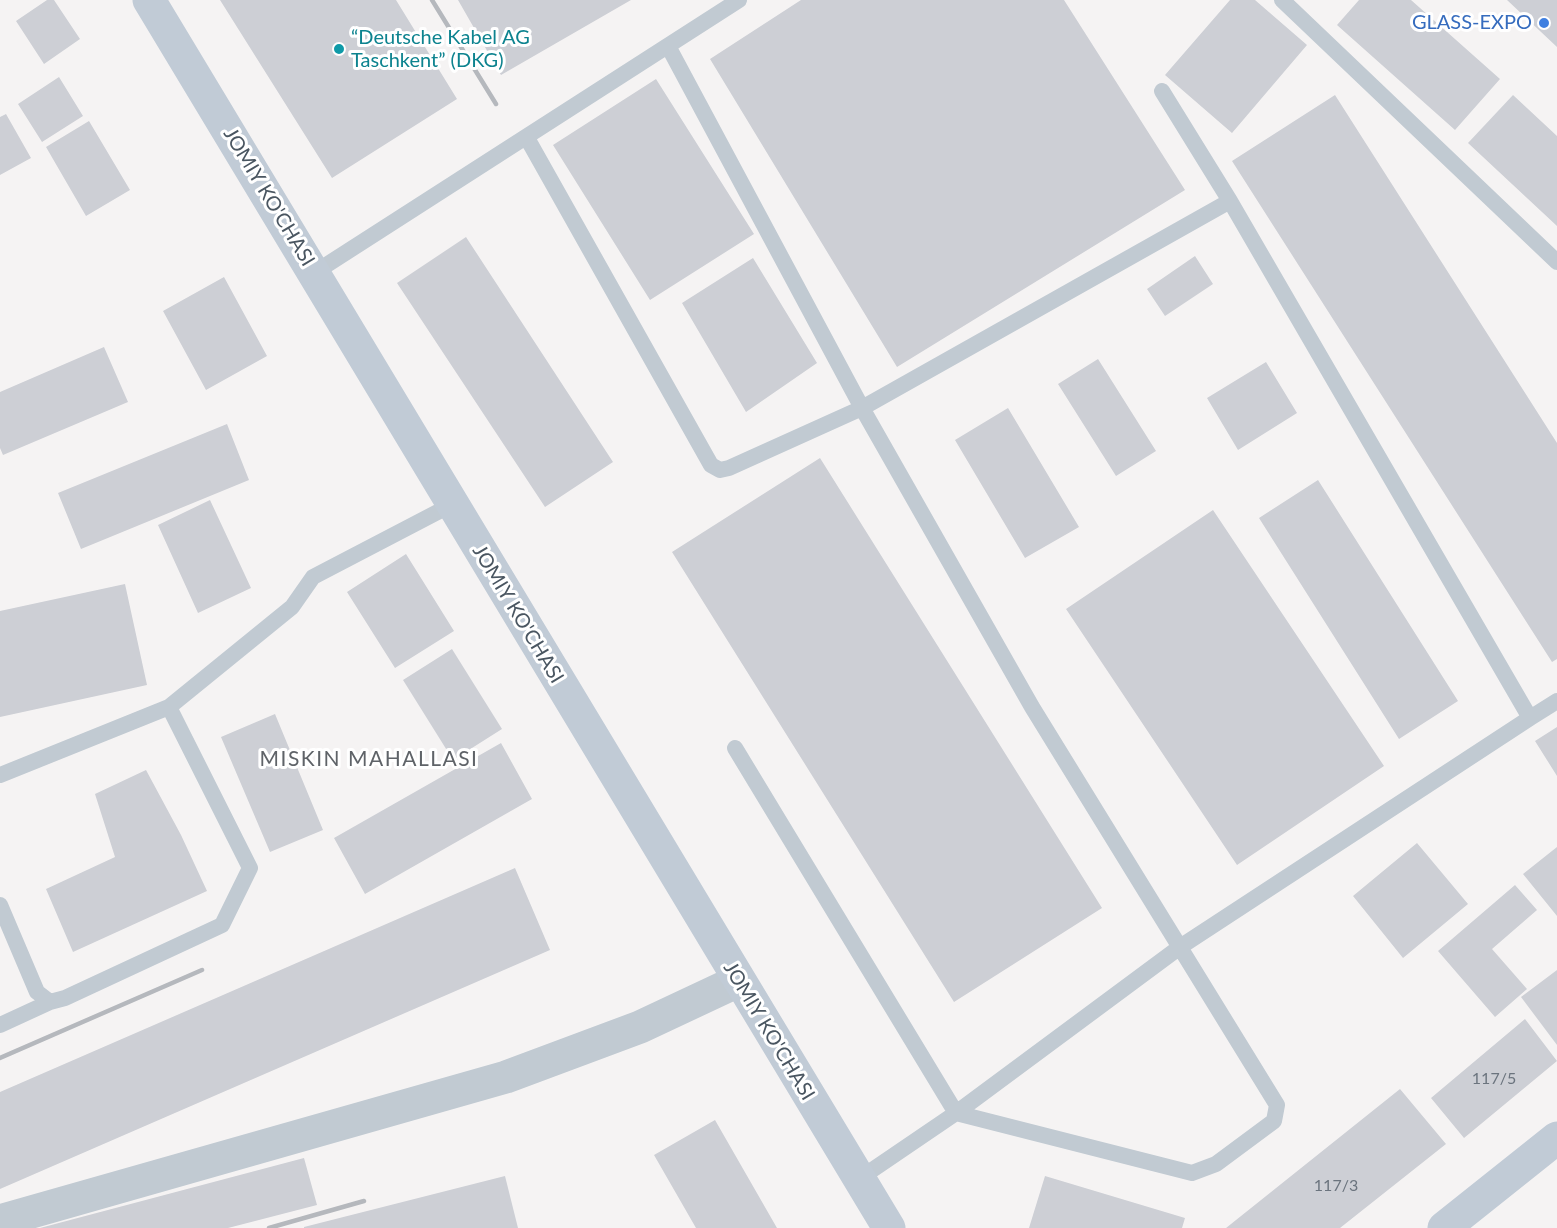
<!DOCTYPE html>
<meta charset="utf-8">
<style>
body{margin:0}
canvas{display:block;background:#f5f3f3}
</style>
<canvas width="1557" height="1228"></canvas>
<script>
const ctx = document.querySelector('canvas').getContext('2d');
ctx.lineJoin = 'round';
function fill(path, color) {
  ctx.fillStyle = color;
  ctx.fill(path, 'evenodd');
}
function toPath(rows) {
  const path = new Path2D();
  for (const r of rows) {
    path.moveTo(r[0], r[1]);
    for (let i = 2; i < r.length; i += 2) path.lineTo(r[i], r[i + 1]);
  }
  return path;
}
function stroke(path, color, width, dash) {
  ctx.strokeStyle = color;
  ctx.lineWidth = width;
  ctx.lineCap = dash ? 'butt' : 'round';
  ctx.setLineDash(dash || []);
  ctx.stroke(path);
}
function write(font, color, halo, rows, align = 'center') {
  ctx.font = font + ' Lato,sans-serif';
  ctx.lineWidth = 6;
  ctx.setLineDash([]);
  ctx.textBaseline = 'middle';
  ctx.strokeStyle = halo;
  ctx.fillStyle = color;
  for (const [text, x, y, turn = 0] of rows) {
    ctx.save();
    ctx.translate(x, y);
    ctx.rotate((+turn || 0) * Math.PI / 180);
    ctx.textAlign = isNaN(turn) ? turn : align;
    if (halo) ctx.strokeText(text, 0, 0);
    ctx.fillText(text, 0, 0);
    ctx.restore();
  }
}
fill(toPath([
 [47,0,54,0,80,39,44,64,16,21],
 [220,0,396,0,457,99,332,178],
 [458,0,631,0,501,75],
 [801,0,1064,0,1185,190,897,367,710,59],
 [1230,0,1255,0,1307,45,1232,133,1165,75],
 [1359,0,1411,0,1500,79,1455,130,1337,25],
 [1507,0,1557,0,1557,47],
 [59,77,83,116,42,142,18,104],
 [656,79,754,234,650,300,553,145],
 [1335,95,1557,443,1557,659,1552,662,1232,161],
 [1513,95,1557,136,1557,226,1468,143],
 [6,114,31,158,0,175,0,117],
 [89,121,130,190,86,216,46,147],
 [466,237,613,462,545,507,397,283],
 [1195,256,1213,284,1165,316,1147,289],
 [753,258,817,363,746,412,682,303],
 [224,277,267,356,206,390,163,311],
 [104,347,128,402,3,455,0,448,0,392],
 [1098,359,1156,451,1116,476,1058,384],
 [1266,362,1297,413,1238,450,1207,398],
 [1008,408,1079,527,1025,558,955,440],
 [227,424,249,480,81,549,58,493],
 [820,458,1102,908,954,1002,672,552],
 [1318,480,1458,701,1399,739,1259,518],
 [210,500,251,588,198,613,158,525],
 [1213,510,1384,766,1237,865,1066,609],
 [406,554,454,631,395,668,347,592],
 [125,584,147,685,0,717,0,611],
 [452,649,502,729,453,760,403,680],
 [275,714,323,830,270,852,221,737],
 [1557,727,1557,776,1535,741],
 [501,743,532,799,365,894,334,838],
 [146,770,181,835,207,891,73,952,46,889,115,857,95,794],
 [1417,843,1468,904,1403,958,1353,896],
 [1557,847,1557,916,1523,874],
 [515,868,550,950,0,1189,0,1092],
 [1515,885,1537,910,1492,949,1527,989,1495,1017,1438,951],
 [1557,970,1557,1045,1521,997],
 [1525,1019,1557,1061,1464,1138,1431,1098],
 [1400,1089,1446,1144,1340,1228,1226,1228],
 [715,1120,777,1228,696,1228,654,1155],
 [304,1158,317,1205,228,1228,40,1228],
 [505,1176,518,1228,304,1228,304,1227],
 [1045,1176,1185,1218,1182,1228,1029,1228]
]), '#cdcfd5');
stroke(toPath([
 [1282,0,1557,262],
 [668,46,862,408,1230,201],
 [527,138,711,465,720,470,729,468,862,408,1032,707,1277,1105,1274,1121,1216,1164,1192,1173,956,1113,859,1179],
 [314,273,739,0],
 [1530,718,1557,701],
 [735,748,956,1113,1180,947,1530,718,1230,201,1162,91],
 [0,775,169,707,292,607,313,577,453,504],
 [0,905,37,992,50,1002,65,998,222,925,250,868,169,707],
 [0,1025,50,1002]
]), '#c1cad2', 16);
stroke(toPath([
 [0,1221,506,1077,640,1027,738,981]
]), '#c1cad2', 33);
stroke(toPath([
 [149,0,889,1228],
 [1444,1228,1557,1138]
]), '#c1cbd6', 33);
stroke(toPath([
 [432,0,496,104],
 [0,1058,202,970],
 [269,1228,364,1201]
]), '#b5b8bd', 4.5);
for (const [x, y, r, color] of [
 [1544,23,6,"#3f7fe0"],
 [339,49,6,"#0f9aa8"]
]) {
  const dot = new Path2D();
  dot.arc(x, y, r, 0, 2 * Math.PI);
  ctx.fillStyle = color;
  ctx.fill(dot);
  stroke(dot, '#fff', 2);
}
write('16px', '#6b747e', null, [
 ["117/5",1494,1079],
 ["117/3",1336,1186]
]);
write('20px', '#366cbe', '#fff', [
 ["GLASS-EXPO",1532,23]
], 'right');
write('20px', '#0d838f', '#fff', [
 ["“Deutsche Kabel AG",351,38],
 ["Taschkent” (DKG)",351,61]
], 'left');
write('20px', '#4a5661', '#fff', [
 ["JOMIY KO'CHASI",269,197,59],
 ["JOMIY KO'CHASI",518,614,59],
 ["JOMIY KO'CHASI",769,1031,59]
]);
ctx.letterSpacing = '1.5px';
write('21px', '#5f6368', '#fff', [
 ["MISKIN MAHALLASI",369,759]
]);
ctx.letterSpacing = '0px';
</script>
